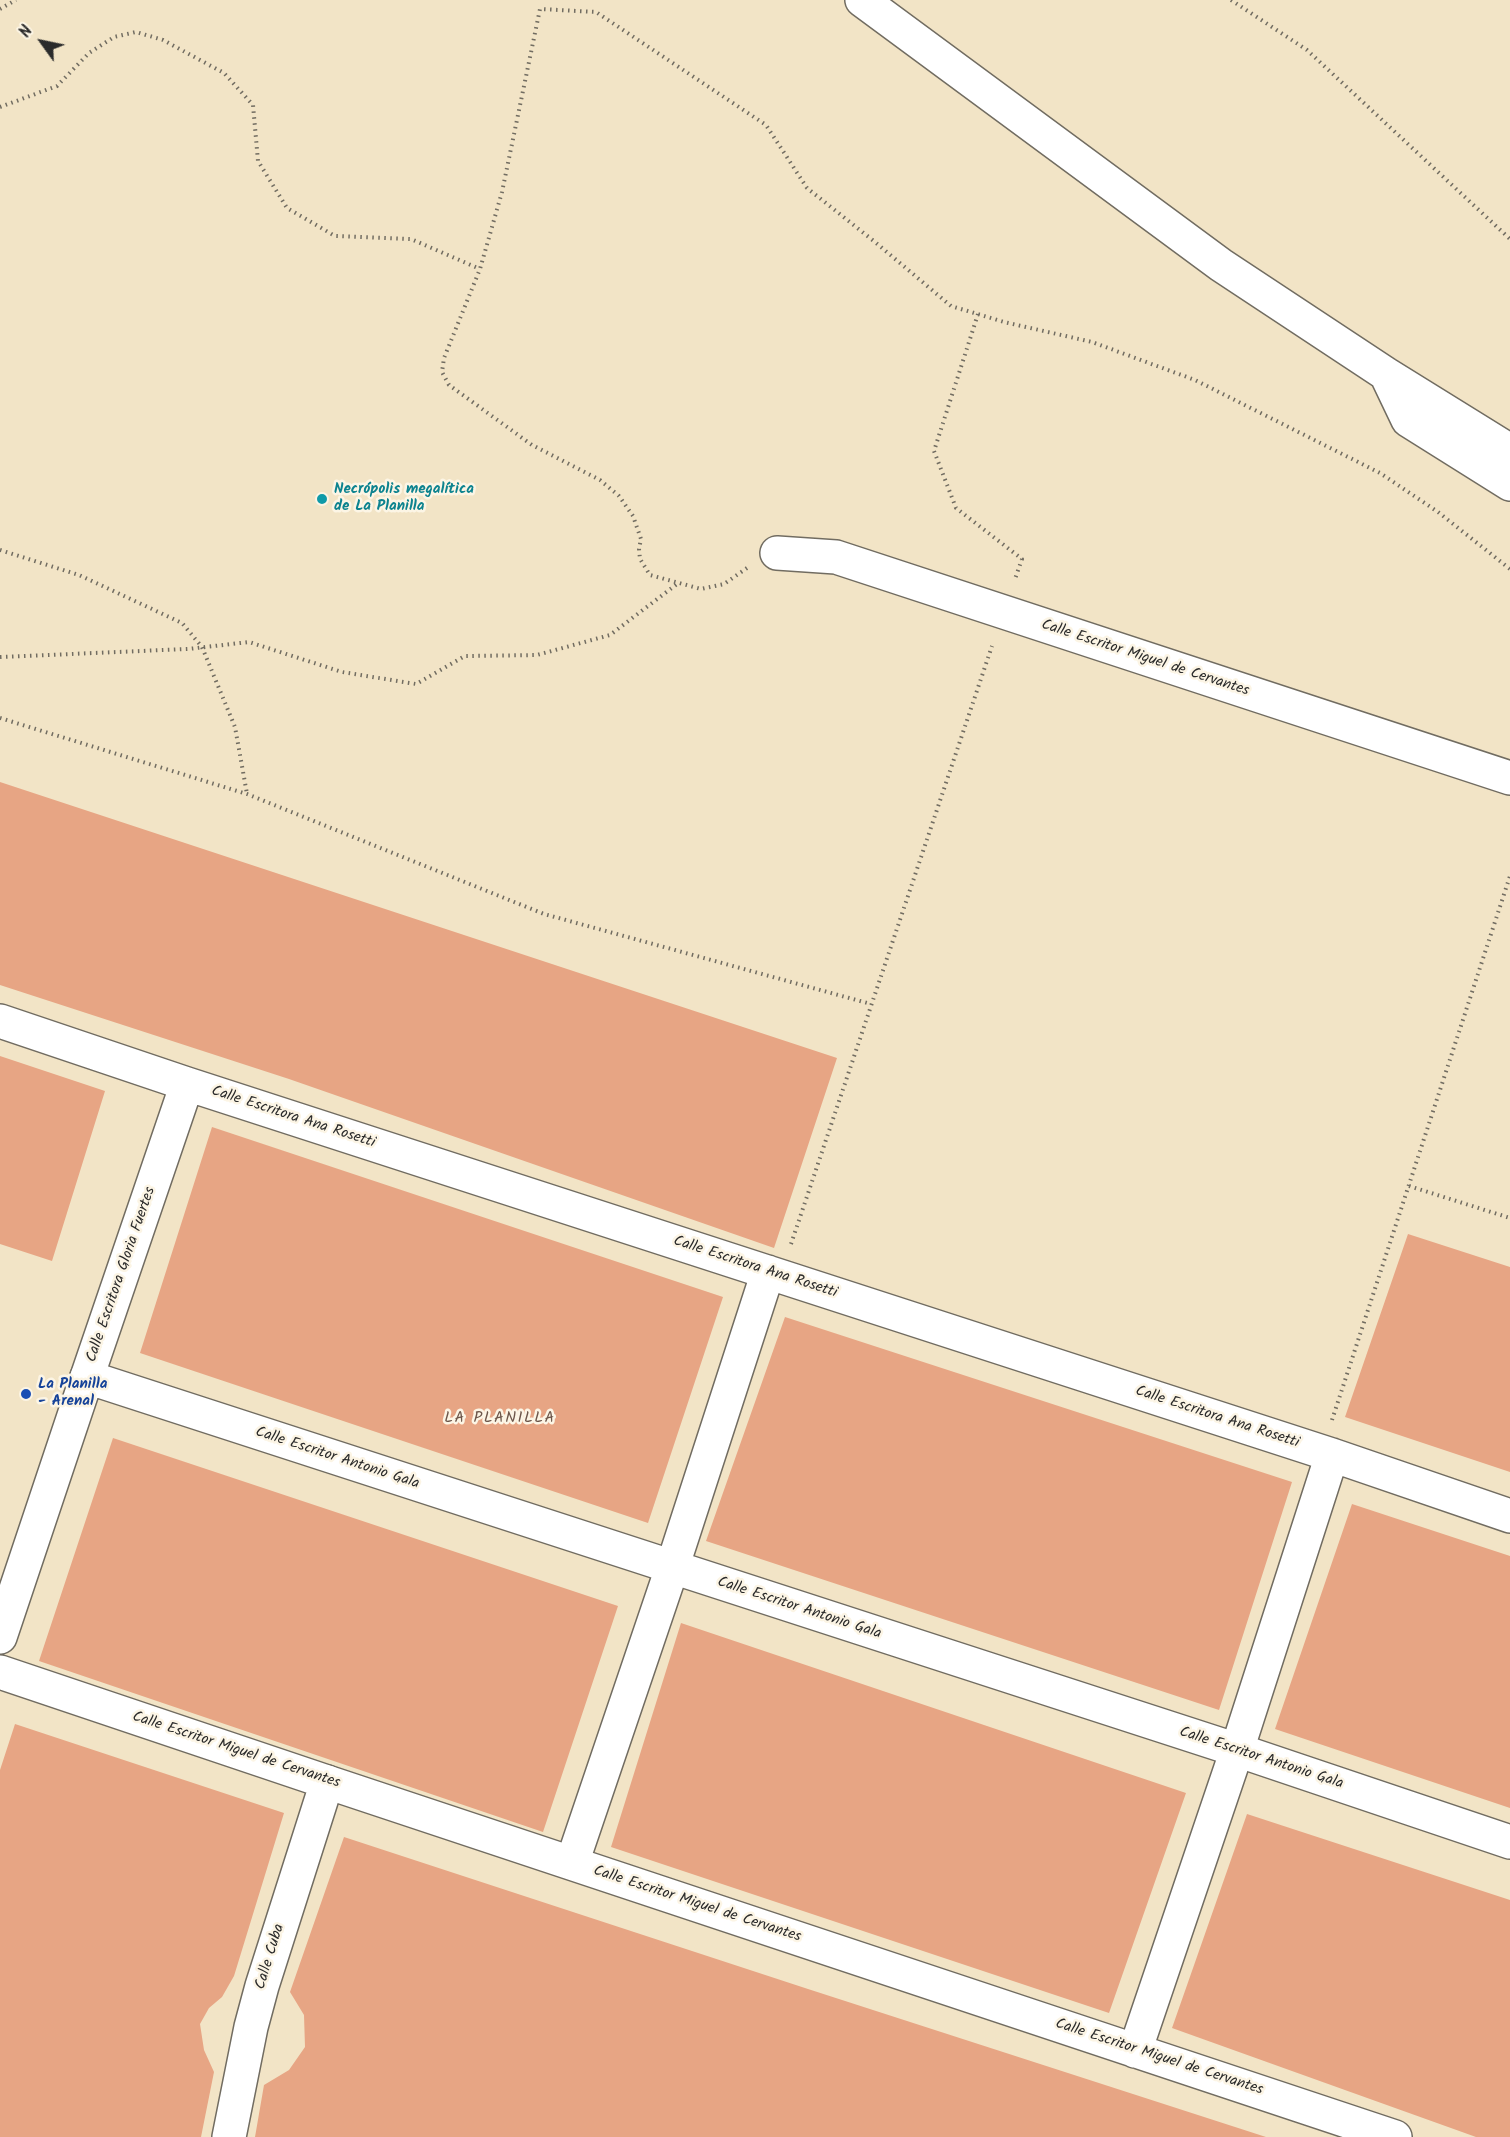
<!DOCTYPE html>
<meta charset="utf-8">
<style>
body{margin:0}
#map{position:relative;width:1510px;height:2137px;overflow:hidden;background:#f2e4c6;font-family:Kalam,sans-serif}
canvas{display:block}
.north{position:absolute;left:12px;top:12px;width:60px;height:60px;-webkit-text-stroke:4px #fcf5e5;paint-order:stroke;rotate:303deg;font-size:16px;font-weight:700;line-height:24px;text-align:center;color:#2b2b2b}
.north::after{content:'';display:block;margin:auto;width:21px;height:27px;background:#2b2b2b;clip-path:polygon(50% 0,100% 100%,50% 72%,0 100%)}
</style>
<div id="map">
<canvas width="1510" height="2137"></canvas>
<div class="north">N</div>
</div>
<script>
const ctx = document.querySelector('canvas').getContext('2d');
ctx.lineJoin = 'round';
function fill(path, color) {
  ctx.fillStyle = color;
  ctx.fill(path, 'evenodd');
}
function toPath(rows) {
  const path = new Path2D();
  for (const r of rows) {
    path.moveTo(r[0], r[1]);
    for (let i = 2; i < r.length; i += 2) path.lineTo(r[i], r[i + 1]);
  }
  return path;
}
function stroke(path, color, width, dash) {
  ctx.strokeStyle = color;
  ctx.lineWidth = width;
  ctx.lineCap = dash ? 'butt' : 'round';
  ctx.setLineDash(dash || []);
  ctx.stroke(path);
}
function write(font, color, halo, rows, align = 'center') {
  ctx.font = font + ' Kalam,sans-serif';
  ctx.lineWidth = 5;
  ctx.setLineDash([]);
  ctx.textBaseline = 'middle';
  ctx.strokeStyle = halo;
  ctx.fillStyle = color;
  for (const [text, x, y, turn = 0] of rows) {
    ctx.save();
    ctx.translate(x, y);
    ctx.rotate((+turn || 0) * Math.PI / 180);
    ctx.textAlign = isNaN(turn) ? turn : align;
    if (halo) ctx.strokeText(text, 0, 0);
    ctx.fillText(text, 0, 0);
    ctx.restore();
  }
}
fill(toPath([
 [0,782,837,1058,774,1248,289,1079,0,985],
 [0,1056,105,1091,52,1261,0,1244],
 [212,1127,723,1297,648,1523,140,1353],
 [1408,1234,1510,1267,1510,1472,1345,1417],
 [785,1317,1292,1482,1219,1710,706,1541],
 [113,1438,618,1606,543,1832,39,1661],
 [1352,1504,1510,1556,1510,1808,1275,1729],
 [681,1623,1186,1793,1109,2013,611,1847],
 [15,1724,284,1813,234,1976,222,1997,209,2008,200,2024,204,2050,214,2072,201,2137,0,2137,0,1770],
 [1247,1814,1510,1900,1510,2137,1476,2137,1172,2028],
 [344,1837,808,1989,1266,2137,255,2137,264,2085,289,2070,305,2047,304,2015,290,1992]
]), '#e7a584');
const street = toPath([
 [777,553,836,557,1510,778],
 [0,1021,187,1084,1332,1455,1510,1516],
 [87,1377,187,1084],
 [327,1782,1395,2137],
 [572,1863,672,1568,768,1272],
 [1135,2051,1237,1750,1332,1455]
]);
const secondary = toPath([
 [0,1637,87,1377,1237,1750,1510,1842],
 [0,1672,327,1782,262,1986,251,2027,229,2137]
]);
const primary = toPath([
 [862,0,1221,265,1386,374,1510,451],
 [1386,374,1408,420,1510,484]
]);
stroke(street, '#716c61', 36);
stroke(secondary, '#716c61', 36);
stroke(primary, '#716c61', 36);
stroke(toPath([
 [1231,0,1307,50,1510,239],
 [0,9,16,0],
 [0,107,57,86,89,53,114,37,136,32,163,40,224,73,253,105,258,161,287,208,335,236,411,239,480,269],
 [978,314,934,451,956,508,1022,559,1015,579],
 [0,550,79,575,182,623,202,647,235,727,247,794],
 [747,568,724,584,701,589,650,575,640,559,639,549,641,539,633,516,619,496,600,480,532,445,449,385,442,372,444,358,480,269,502,192,540,9,596,12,766,125,807,188,875,242,951,306,1004,322,1092,342,1195,380,1380,473,1438,512,1510,569],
 [0,657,188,649,249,642,342,672,416,684,465,656,537,655,610,635,677,584],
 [0,718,247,794,544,914,871,1004],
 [1409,1186,1510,1218],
 [791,1244,992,646],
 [1332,1420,1510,876]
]), '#716c61', 4, [1.5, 4.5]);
stroke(street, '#fff', 33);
stroke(secondary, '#fff', 33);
stroke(primary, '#fff', 33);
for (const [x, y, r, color] of [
 [322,499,6,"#0f9aa8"],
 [26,1394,6,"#1a4fb4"]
]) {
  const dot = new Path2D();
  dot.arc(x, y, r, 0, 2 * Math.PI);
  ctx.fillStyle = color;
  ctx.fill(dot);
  stroke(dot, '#fcf5e5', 2);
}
write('bold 15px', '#0d838f', '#fcf5e5', [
 ["Necrópolis megalítica",334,490],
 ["de La Planilla",334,507]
], 'left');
write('15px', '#2b2b2b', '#fcf5e5', [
 ["Calle Escritor Miguel de Cervantes",1145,659,18],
 ["Calle Escritora Ana Rosetti",293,1118,18],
 ["Calle Escritora Ana Rosetti",755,1268,18],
 ["Calle Escritora Gloria Fuertes",122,1275,-71],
 ["Calle Escritora Ana Rosetti",1217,1418,18],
 ["Calle Escritor Antonio Gala",337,1459,18],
 ["Calle Escritor Antonio Gala",799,1609,18],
 ["Calle Escritor Miguel de Cervantes",236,1751,18],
 ["Calle Escritor Antonio Gala",1261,1759,18],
 ["Calle Escritor Miguel de Cervantes",697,1905,18],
 ["Calle Cuba",271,1957,-73],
 ["Calle Escritor Miguel de Cervantes",1159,2058,18]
]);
write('bold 15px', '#164399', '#fcf5e5', [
 ["La Planilla",38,1385],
 ["- Arenal",38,1402]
], 'left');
ctx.letterSpacing = '1.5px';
write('16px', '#6d564a', '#fcf5e5', [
 ["LA PLANILLA",500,1419]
]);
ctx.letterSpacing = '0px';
</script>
